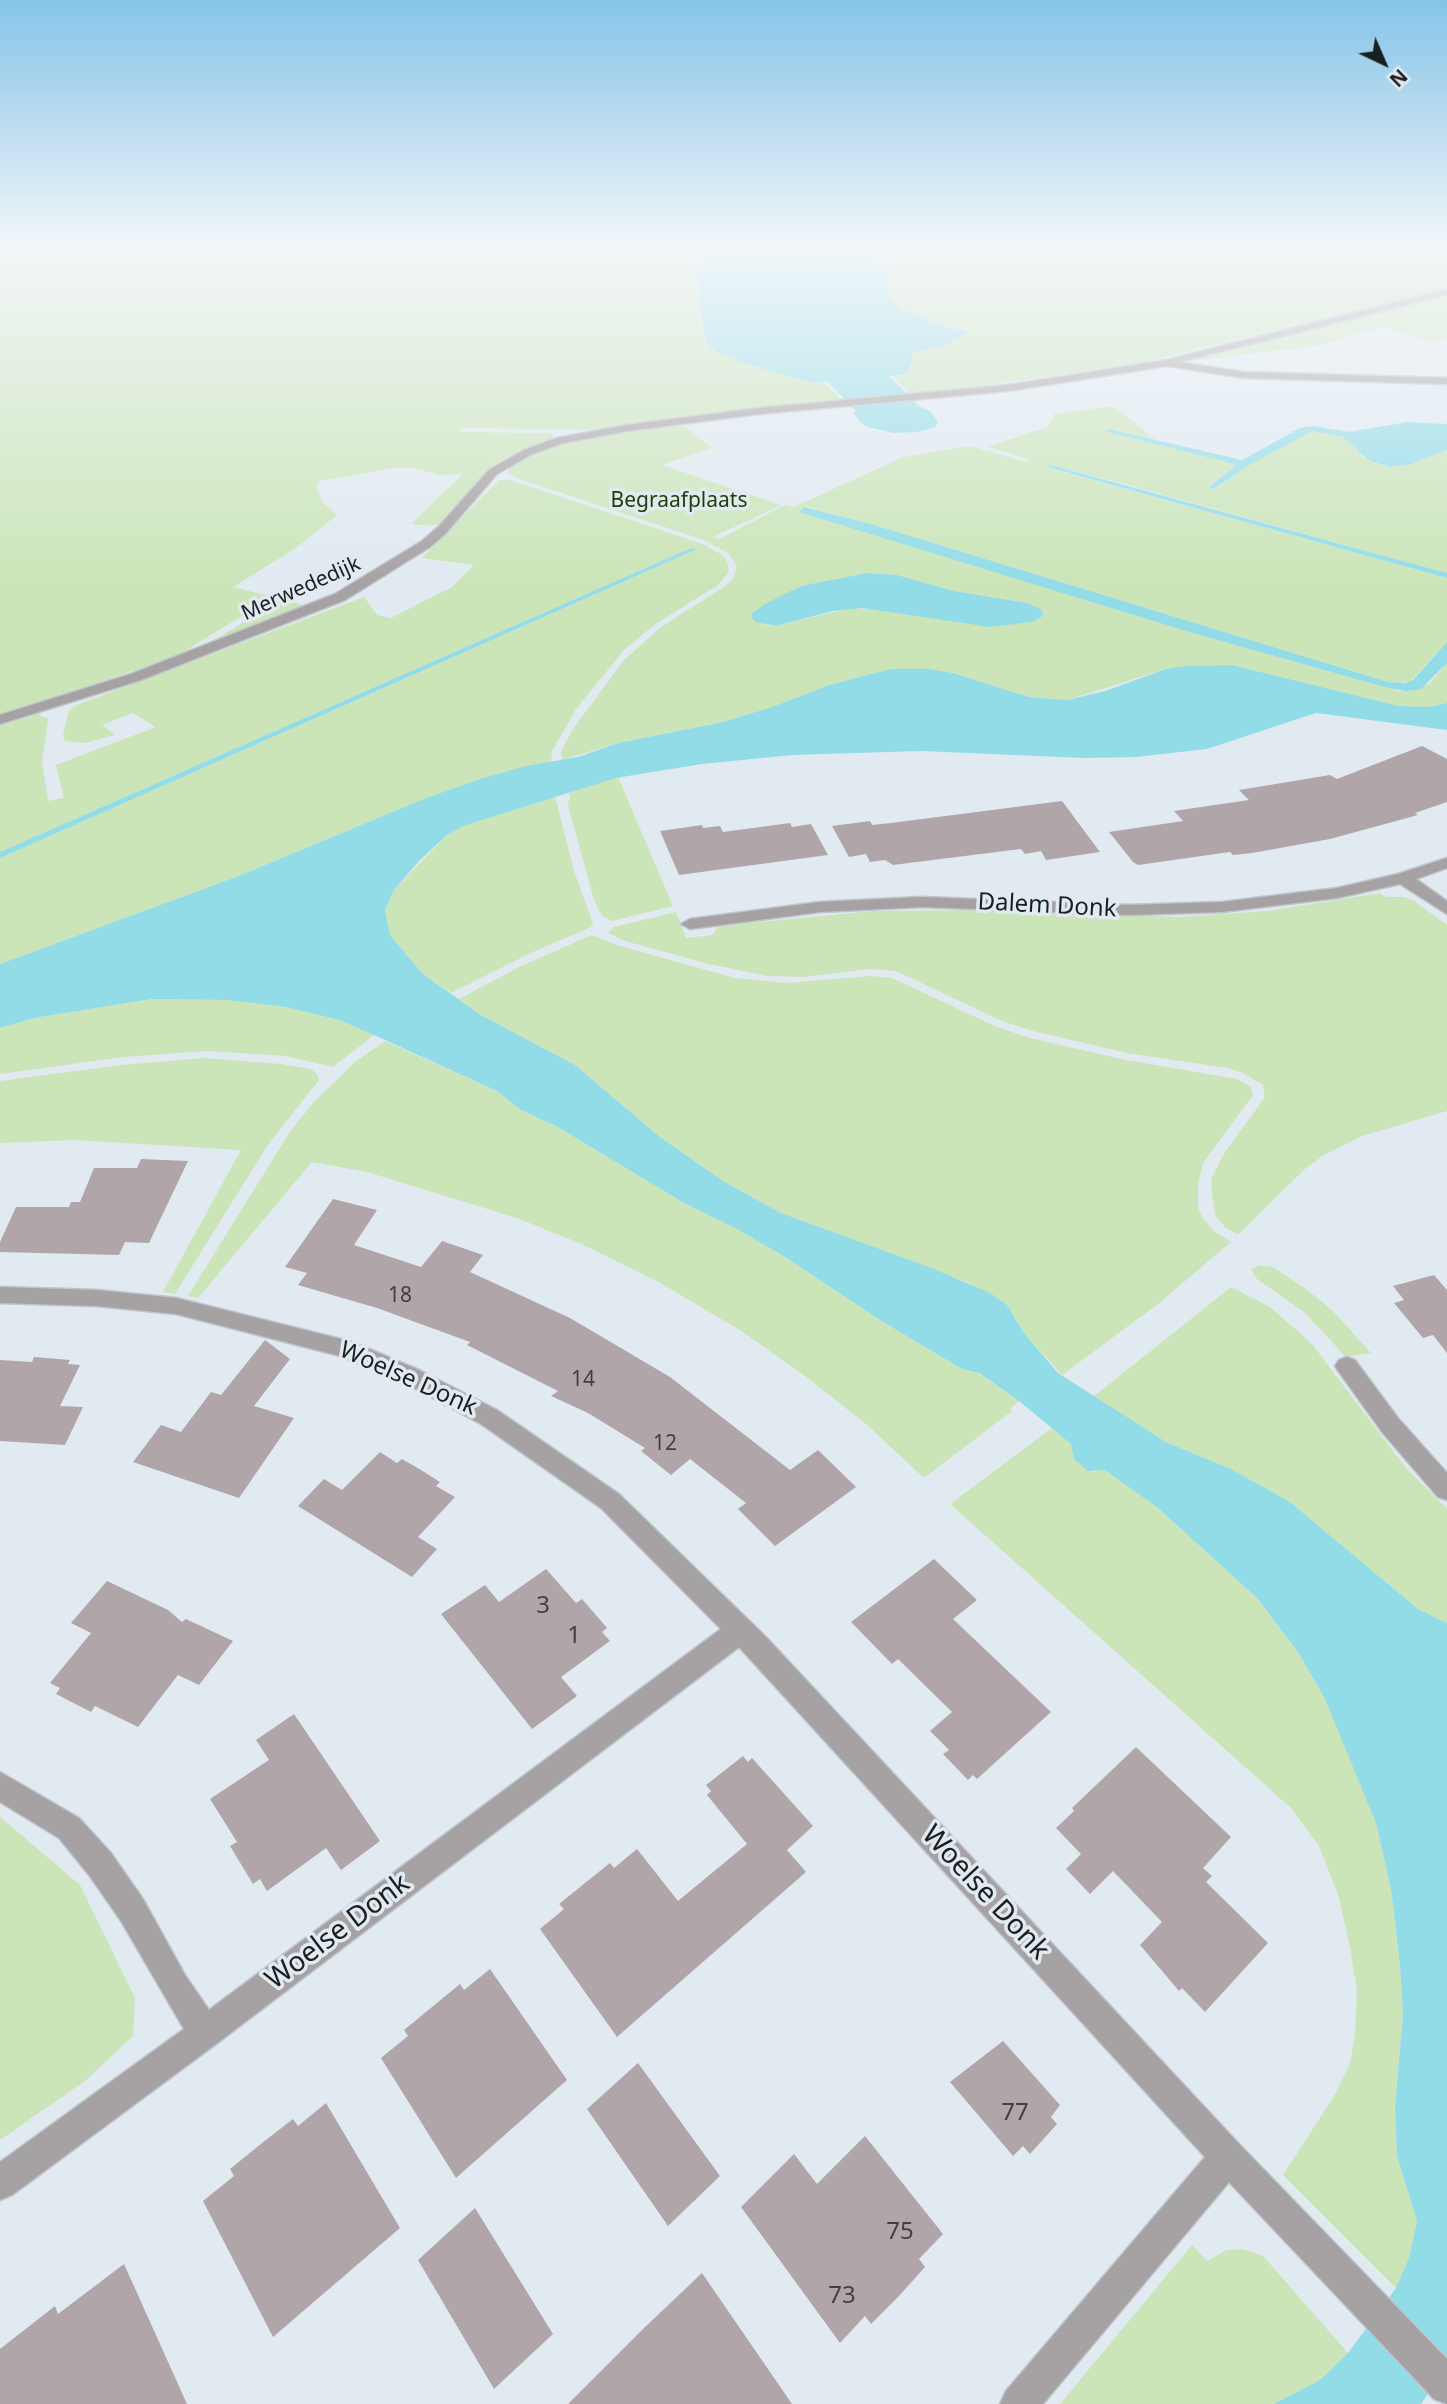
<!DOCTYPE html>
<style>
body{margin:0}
#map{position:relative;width:1447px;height:2404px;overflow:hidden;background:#e1eaf1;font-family:"Noto Sans",sans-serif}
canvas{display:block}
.north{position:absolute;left:1349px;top:28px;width:70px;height:70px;-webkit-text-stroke:5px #e1eaf1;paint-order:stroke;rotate:136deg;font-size:19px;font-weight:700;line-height:28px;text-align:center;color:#1c1f21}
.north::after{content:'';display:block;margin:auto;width:24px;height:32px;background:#1c1f21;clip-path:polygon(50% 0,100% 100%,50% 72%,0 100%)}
</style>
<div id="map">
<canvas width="1447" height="2404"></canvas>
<div class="north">N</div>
</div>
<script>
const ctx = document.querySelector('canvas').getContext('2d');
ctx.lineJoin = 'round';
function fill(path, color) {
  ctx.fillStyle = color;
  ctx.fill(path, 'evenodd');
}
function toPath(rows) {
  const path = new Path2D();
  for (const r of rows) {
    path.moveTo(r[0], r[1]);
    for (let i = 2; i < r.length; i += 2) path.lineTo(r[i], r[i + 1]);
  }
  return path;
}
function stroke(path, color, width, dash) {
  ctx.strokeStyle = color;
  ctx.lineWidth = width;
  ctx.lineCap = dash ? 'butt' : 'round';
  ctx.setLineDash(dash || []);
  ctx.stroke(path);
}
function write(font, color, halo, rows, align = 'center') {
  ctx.font = font + ' "Noto Sans",sans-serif';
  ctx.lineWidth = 7;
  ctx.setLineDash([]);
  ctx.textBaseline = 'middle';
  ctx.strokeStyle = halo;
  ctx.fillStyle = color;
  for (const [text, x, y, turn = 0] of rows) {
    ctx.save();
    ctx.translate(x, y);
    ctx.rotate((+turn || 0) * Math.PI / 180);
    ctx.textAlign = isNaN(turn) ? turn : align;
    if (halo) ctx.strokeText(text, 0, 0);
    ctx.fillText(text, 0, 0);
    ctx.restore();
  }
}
fill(toPath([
 [0,248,718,248,702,263,698,279,702,323,707,344,714,350,746,364,812,383,824,382,843,401,756,409,594,430,461,428,459,432,551,433,556,438,523,450,493,465,438,524,430,526,411,524,463,474,440,475,414,468,392,468,320,481,316,486,322,502,337,515,296,548,233,587,273,597,175,657,0,715],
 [846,248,1447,248,1447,288,1142,363,912,396,892,376,906,374,911,353,947,344,969,333,941,326,901,308,889,296,888,286,874,263,853,254],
 [1447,294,1447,339,1434,342,1383,327,1317,346,1184,362],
 [1113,406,1155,439,1109,429,1234,464,1235,466,1209,486,1210,489,1219,487,1250,464,1313,431,1343,437,1367,460,1390,467,1412,464,1447,450,1447,573,1121,483,1051,465,1049,468,1447,578,1447,642,1410,682,1388,682,871,524,807,507,799,511,1189,632,1388,688,1400,691,1429,684,1447,663,1447,703,1429,707,1399,706,1232,665,1185,666,1166,669,1067,700,1029,697,953,673,929,669,890,669,829,685,772,707,723,722,618,743,562,760,561,751,573,729,624,660,661,627,724,587,733,579,737,566,728,553,704,540,520,479,507,473,510,467,544,449,571,441,673,424,683,426,712,448,662,465,781,505,713,537,719,539,785,505,794,507,903,457,970,446,1027,462,1029,459,987,447,1048,427,1054,414],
 [867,573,897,575,954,591,1028,603,1042,610,1043,617,964,623,887,610,850,608,776,626,766,625,751,614,801,586],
 [499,480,510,480,700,543,721,554,727,561,729,572,718,585,654,625,624,650,576,709,552,751,551,762,480,779,426,798,236,877,0,964,0,858,697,549,691,548,0,852,0,726,38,714,48,719,42,761,48,801,64,798,56,765,156,727,133,713,102,725,115,735,85,743,65,741,63,736,68,713,74,706,364,597,377,615,391,618,452,587,474,565,422,558],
 [281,599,306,606,214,643,213,641],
 [618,777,673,906,612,921,602,916,594,900,567,801,570,800,569,792],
 [555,796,574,871,593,923,591,927,533,952,451,993,423,974,390,935,385,910,394,890,447,835,463,826],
 [1380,893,1386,897,1404,897,1414,901,1447,925,1447,1111,1362,1136,1324,1155,1305,1169,1238,1235,1225,1227,1215,1215,1211,1187,1212,1177,1223,1155,1265,1097,1263,1085,1243,1073,1228,1068,1127,1053,1033,1031,1002,1021,896,971,870,969,803,977,767,976,709,964,625,941,608,933,614,927,676,912,686,938,712,935,719,926,872,911,976,910,1179,917,1267,911],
 [592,935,620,946,735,978,788,983,871,976,892,978,997,1027,1030,1038,1126,1060,1237,1079,1251,1087,1253,1095,1203,1163,1198,1184,1198,1207,1202,1217,1215,1232,1231,1242,1158,1304,1062,1375,1024,1333,1015,1317,971,1284,781,1213,723,1181,660,1137,575,1065,481,1015,459,999,521,966],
 [152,999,226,1000,286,1007,339,1020,374,1035,333,1067,286,1056,207,1051,123,1057,0,1074,0,1028,34,1018],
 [385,1041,497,1091,521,1110,556,1126,684,1203,737,1229,785,1257,883,1322,962,1369,978,1373,1019,1401,1010,1409,1012,1411,924,1478,866,1424,805,1376,743,1332,657,1281,579,1243,517,1218,367,1172,312,1162,198,1298,188,1296,291,1130,316,1100,355,1062],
 [204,1058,281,1064,311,1069,318,1075,319,1080,267,1146,175,1294,163,1292,241,1150,75,1140,0,1143,0,1081,122,1065],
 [1259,1265,1273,1267,1306,1289,1332,1310,1371,1353,1346,1357,1304,1312,1257,1279,1251,1270],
 [1231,1287,1270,1307,1312,1344,1406,1468,1447,1509,1447,1623,1418,1609,1290,1502,1231,1469,1166,1442,1093,1397],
 [1052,1428,1071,1444,1092,1472,1105,1469,1158,1508,1257,1598,1298,1652,1325,1699,1353,1762,1376,1823,1391,1889,1400,1965,1403,2015,1395,2107,1397,2156,1417,2221,1409,2258,1396,2288,1283,2175,1336,2093,1350,2063,1355,2034,1357,1990,1350,1948,1339,1897,1319,1846,1291,1808,950,1504],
 [0,1817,80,1885,135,1998,133,2036,85,2081,0,2140],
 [1192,2245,1207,2261,1227,2250,1243,2249,1263,2256,1348,2353,1320,2380,1273,2404,1060,2404]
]), '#cbe5b8');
fill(toPath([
 [718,248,846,248,853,254,885,266,889,296,901,308,941,326,970,332,947,344,912,353,912,361,906,374,889,376,919,406,931,412,938,422,935,427,918,432,893,433,868,427,860,422,853,412,856,411,827,381,812,383,746,364,714,350,707,344,702,323,698,278,701,263],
 [1407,422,1447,424,1447,450,1412,464,1390,467,1368,460,1343,437,1313,431,1251,464,1214,489,1209,487,1235,466,1234,464,1104,431,1109,429,1242,460,1300,428,1313,426,1349,432],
 [1051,465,1447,573,1447,578,1047,467],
 [804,507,871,524,1388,682,1405,683,1413,680,1447,642,1447,663,1421,689,1406,691,1388,688,1189,632,799,512],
 [691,548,697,549,0,858,0,852],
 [867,573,897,575,954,591,1028,603,1042,610,1043,616,1032,622,990,627,862,608,833,611,776,626,756,622,752,618,751,614,765,604,801,586],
 [1232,665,1399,706,1429,707,1447,703,1447,730,1316,713,1207,749,1136,757,1084,758,921,751,793,755,702,764,616,778,463,826,447,835,420,860,394,890,385,910,390,935,423,974,481,1015,575,1065,660,1137,723,1181,781,1213,934,1269,990,1293,1007,1305,1024,1333,1058,1373,1166,1442,1231,1469,1290,1502,1418,1609,1447,1623,1447,2366,1421,2404,1273,2404,1320,2380,1348,2353,1396,2288,1409,2258,1417,2221,1397,2156,1395,2107,1403,2015,1400,1965,1391,1889,1376,1823,1325,1699,1298,1652,1257,1598,1158,1508,1105,1470,1088,1471,1074,1459,1071,1444,1019,1401,979,1373,962,1369,883,1322,785,1257,737,1229,684,1203,556,1126,521,1110,497,1091,374,1035,339,1020,286,1007,226,1000,152,999,34,1018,0,1028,0,964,236,877,426,798,480,779,526,766,578,757,618,743,723,722,772,707,829,685,890,669,929,669,953,673,1029,697,1067,700,1105,691,1166,669,1185,666]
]), '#92dce8');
fill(toPath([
 [1422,746,1447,759,1447,802,1415,813,1418,815,1330,839,1252,853,1233,855,1230,852,1138,865,1133,862,1109,832,1183,821,1174,811,1249,800,1239,790,1330,775,1337,779],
 [1062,801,1100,852,1046,860,1041,851,1025,854,1021,849,893,865,885,860,870,862,866,854,849,857,832,826,870,821,872,825,891,823],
 [790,823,792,827,811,824,828,855,679,875,660,831,702,825,703,828,720,826,723,832],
 [141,1159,188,1161,149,1243,125,1242,119,1255,0,1252,0,1242,16,1207,69,1207,71,1202,80,1202,94,1168,137,1168],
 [333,1199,377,1210,354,1245,421,1267,442,1241,483,1255,470,1272,570,1318,670,1377,790,1470,818,1450,856,1487,775,1546,738,1509,746,1503,690,1459,671,1475,641,1451,645,1448,588,1413,551,1396,558,1391,467,1345,470,1342,377,1308,298,1285,307,1273,285,1267],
 [1434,1275,1447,1290,1447,1353,1433,1335,1423,1338,1394,1303,1404,1300,1393,1286],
 [265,1340,290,1359,254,1406,294,1418,239,1498,133,1462,161,1425,181,1432,211,1392,221,1395],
 [34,1357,70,1360,68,1364,80,1365,60,1406,83,1407,65,1445,0,1441,0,1360,32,1362],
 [380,1452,397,1463,402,1459,421,1470,440,1482,436,1486,455,1497,418,1537,437,1549,412,1577,298,1506,324,1479,342,1490],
 [934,1559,977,1600,953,1619,1051,1712,977,1779,973,1775,968,1780,943,1754,949,1750,930,1731,952,1712,898,1659,892,1664,851,1622],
 [546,1569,576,1603,582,1599,607,1628,602,1632,610,1641,561,1677,577,1696,532,1729,441,1614,485,1585,499,1602],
 [107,1581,168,1610,182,1622,186,1619,233,1641,199,1685,178,1675,138,1727,95,1706,91,1712,56,1694,60,1688,50,1683,91,1633,71,1623],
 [294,1714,380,1841,341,1870,326,1848,267,1891,260,1879,253,1884,230,1846,237,1842,210,1799,269,1760,256,1740],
 [1136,1747,1231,1837,1203,1868,1212,1876,1206,1882,1268,1943,1205,2012,1182,1988,1179,1991,1140,1945,1162,1922,1113,1871,1090,1894,1066,1869,1081,1854,1056,1828,1074,1811,1072,1808],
 [743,1756,748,1762,752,1758,813,1826,787,1850,806,1872,617,2037,540,1929,564,1909,559,1904,585,1883,610,1863,614,1868,637,1849,678,1901,747,1844,707,1795,711,1791,706,1785],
 [490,1969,567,2080,456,2178,381,2058,408,2036,404,2030,460,1984,464,1990],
 [1003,2041,1060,2105,1051,2117,1057,2124,1030,2154,1023,2146,1013,2156,950,2082],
 [638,2063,720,2176,668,2226,587,2109],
 [326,2103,400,2228,273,2337,203,2201,234,2176,230,2169,262,2143,293,2119,298,2126],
 [865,2136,943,2234,919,2259,925,2267,899,2296,871,2324,865,2316,840,2343,741,2207,794,2154,817,2184],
 [475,2208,553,2334,494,2389,418,2260],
 [124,2264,187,2404,0,2404,0,2349,55,2306,58,2314],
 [702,2273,792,2404,568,2404,644,2328]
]), '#b0a6aa');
const minor = toPath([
 [1447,289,1447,295,1180,362,1244,372,1447,378,1447,384,1244,378,1167,366,1008,391,759,414,627,431,563,443,532,454,497,474,446,533,430,547,345,600,141,680,0,724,0,715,131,674,335,594,422,541,438,527,489,470,524,450,557,438,627,425,759,408,1008,385,1166,360,1447,289],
 [1447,858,1447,868,1416,879,1447,901,1447,914,1400,884,1337,898,1222,912,1128,915,922,907,820,912,690,929,681,924,690,919,820,902,922,897,1128,905,1222,902,1337,888,1398,874,1447,858],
 [0,1287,97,1290,176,1298,353,1342,419,1370,497,1410,619,1494,766,1637,1240,2145,1447,2359,1447,2404,1434,2399,1229,2182,1043,2404,1000,2404,1006,2391,1205,2157,739,1647,216,2044,12,2195,0,2200,0,2162,184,2029,121,1921,89,1875,59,1838,0,1802,0,1772,79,1818,111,1853,143,1899,185,1975,209,2010,721,1629,601,1508,481,1424,403,1382,340,1356,176,1314,97,1306,0,1303,0,1287],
 [1347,1357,1355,1360,1398,1418,1447,1473,1447,1500,1438,1497,1382,1432,1339,1372,1335,1366,1339,1360,1347,1357]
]);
stroke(minor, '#bec5cc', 3);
fill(minor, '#a6a1a2');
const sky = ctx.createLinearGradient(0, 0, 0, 584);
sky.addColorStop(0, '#85c4e8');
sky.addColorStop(0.42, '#f2f6f9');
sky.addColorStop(1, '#f2f6f900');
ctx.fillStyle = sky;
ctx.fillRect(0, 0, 1447, 584);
write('21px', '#243d06', '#e1eaf1', [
 ["Begraafplaats",679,501]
]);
write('21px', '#1c1f21', '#e1eaf1', [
 ["Merwededijk",301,589,-24]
]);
write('21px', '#414143', null, [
 ["18",400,1296],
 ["14",583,1380],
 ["12",665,1444]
]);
write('24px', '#1c1f21', '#e1eaf1', [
 ["Dalem Donk",1047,906,3],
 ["Woelse Donk",408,1379,24]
]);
write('24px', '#414143', null, [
 ["3",543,1606],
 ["1",574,1636],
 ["77",1015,2113],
 ["75",900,2232],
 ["73",842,2296]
]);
write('28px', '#1c1f21', '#e1eaf1', [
 ["Woelse Donk",985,1893,47],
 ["Woelse Donk",338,1932,-37]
]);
</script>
